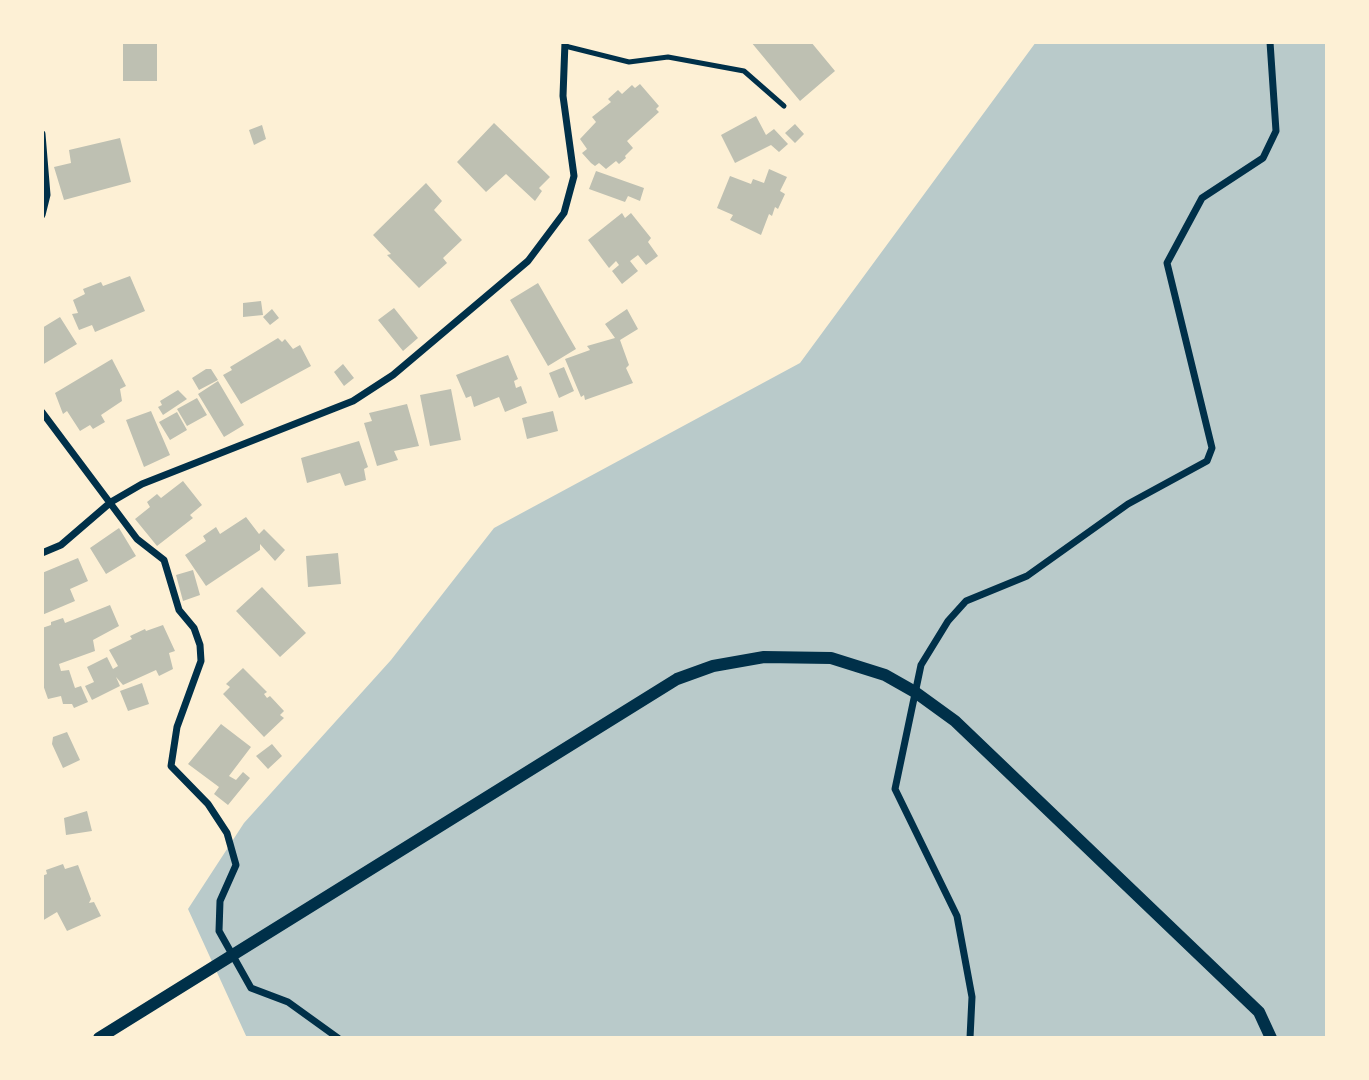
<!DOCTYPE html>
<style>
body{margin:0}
#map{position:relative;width:1369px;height:1080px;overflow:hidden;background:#fdf0d5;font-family:"Golos Text",sans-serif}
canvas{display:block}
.frame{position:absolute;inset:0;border:44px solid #fdf0d5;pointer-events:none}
</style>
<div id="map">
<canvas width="1369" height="1080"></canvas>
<div class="frame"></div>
</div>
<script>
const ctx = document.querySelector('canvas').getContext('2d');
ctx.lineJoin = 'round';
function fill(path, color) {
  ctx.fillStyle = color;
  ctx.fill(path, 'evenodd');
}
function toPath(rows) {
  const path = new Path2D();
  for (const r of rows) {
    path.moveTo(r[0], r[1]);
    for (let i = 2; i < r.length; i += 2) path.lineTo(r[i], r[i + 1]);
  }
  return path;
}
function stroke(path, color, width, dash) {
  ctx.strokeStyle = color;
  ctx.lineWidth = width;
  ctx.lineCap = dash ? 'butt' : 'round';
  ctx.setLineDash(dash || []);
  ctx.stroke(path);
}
fill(toPath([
 [1036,42,1327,42,1327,1038,247,1038,188,909,244,823,391,660,494,528,800,363]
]), '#b9caca');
fill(toPath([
 [123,42,157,42,157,81,123,81],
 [751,42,811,42,835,71,800,101],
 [640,84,659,106,656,109,659,112,627,141,633,148,625,156,626,158,619,164,616,161,606,169,599,163,595,166,591,163,582,153,587,149,580,139,596,122,592,117,611,102,608,99,618,90,622,94,632,85,635,88],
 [756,116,766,135,774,129,788,144,779,152,771,145,735,163,721,135],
 [494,123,550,177,539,188,542,191,535,201,506,174,486,192,457,162],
 [795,124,804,134,795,143,785,133],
 [262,125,266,139,254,145,249,130],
 [120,138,131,182,64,200,54,167,71,163,69,150],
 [769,169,787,177,780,191,785,194,778,209,775,207,772,216,769,214,761,235,730,220,733,215,717,208,730,176,751,184,753,179,764,183],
 [596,171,644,188,640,201,628,196,625,202,589,189],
 [426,183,442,201,434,210,462,240,443,258,447,263,419,288,387,255,391,254,373,235],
 [622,213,625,218,631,213,651,238,648,242,658,256,646,265,638,255,630,261,638,271,622,284,612,271,619,265,616,261,609,268,588,240],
 [130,276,145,311,95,332,92,325,79,330,72,314,78,313,73,300,85,294,83,289,101,282,103,286],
 [538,283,576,349,548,366,510,300],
 [261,301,263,315,243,317,243,303],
 [394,308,418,338,403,351,378,320],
 [272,309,279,318,270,325,263,317],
 [627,309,638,329,620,340,629,365,626,368,633,383,585,400,584,395,581,397,565,359,590,350,587,346,615,338,605,324],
 [60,317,77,344,42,365,42,328],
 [278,338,282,342,285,339,293,349,300,345,311,366,241,404,223,375,232,370,230,367],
 [508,355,518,379,514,381,516,388,521,386,527,403,505,412,499,397,474,407,471,396,466,398,456,375],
 [112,359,126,386,120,389,122,401,101,415,105,422,93,429,90,425,80,431,67,411,63,414,55,393],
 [343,364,354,378,344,386,334,372],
 [564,367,574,391,559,398,549,373],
 [206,369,211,369,218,380,199,390,192,378],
 [218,381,244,425,224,437,198,394],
 [451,389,461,440,430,446,420,395],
 [178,390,187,399,163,415,158,407,162,405,160,401],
 [197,398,207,415,187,426,177,409],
 [407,404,419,446,394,451,398,460,377,466,364,423,372,421,369,413],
 [151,411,170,455,144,467,126,420],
 [553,411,558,431,527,439,522,418],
 [177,412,187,430,170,440,159,422],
 [359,441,368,467,364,469,366,480,345,486,340,473,307,483,301,458],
 [183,481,202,505,190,515,193,518,157,546,135,519,150,507,147,502,157,494,161,498],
 [246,517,259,534,264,529,285,550,275,561,260,544,260,550,206,586,185,555,206,541,203,536,216,527,220,534],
 [119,528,136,556,106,574,90,548],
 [338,553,341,584,308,587,306,556],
 [78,558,88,581,70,589,75,601,42,615,42,573],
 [193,570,200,595,183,601,176,575],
 [262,587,306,633,280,657,236,611],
 [110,605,119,626,93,640,95,651,59,664,61,671,69,670,75,688,81,686,88,702,74,708,72,704,63,704,61,696,48,699,42,682,42,628,51,625,51,622,63,618,65,623],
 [163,625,175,651,169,653,173,669,159,676,156,670,123,685,116,677,120,686,92,700,85,686,94,682,87,667,107,657,113,669,118,666,109,650,132,639,130,636,145,629,146,631],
 [243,668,267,692,264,694,267,698,270,696,284,711,280,715,284,718,264,737,223,694,230,687,226,684],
 [142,683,149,704,128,711,120,691],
 [221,724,251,747,229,776,236,780,243,772,250,778,228,805,214,794,219,787,188,764],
 [67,732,80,760,63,768,52,744,53,737],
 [272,744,282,756,268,769,256,756],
 [87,811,92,831,66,835,64,818],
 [63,864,65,869,78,865,91,899,89,903,94,902,101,916,67,931,57,912,42,921,42,876,47,874,46,870]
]), '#bec0b2');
stroke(toPath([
 [565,46,629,62,668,57,744,71,784,106]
]), '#003049', 5);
stroke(toPath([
 [42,134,47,195,42,215],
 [42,412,137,539,164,560,179,610,194,628,200,645,201,661,177,727,171,766,208,804,227,833,236,865,220,901,219,931,251,988,288,1002,338,1038],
 [42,553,61,545,111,502,142,484,353,401,393,375,528,261,564,213,574,176,563,96,565,42],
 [970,1038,972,997,957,916,895,789,921,665,948,621,966,601,1027,576,1128,504,1207,461,1212,448,1167,263,1202,198,1263,158,1276,131,1270,42]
]), '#003049', 7);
stroke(toPath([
 [99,1038,677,679,713,666,764,657,831,658,885,675,915,692,955,721,1259,1012,1271,1038]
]), '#003049', 12);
</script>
